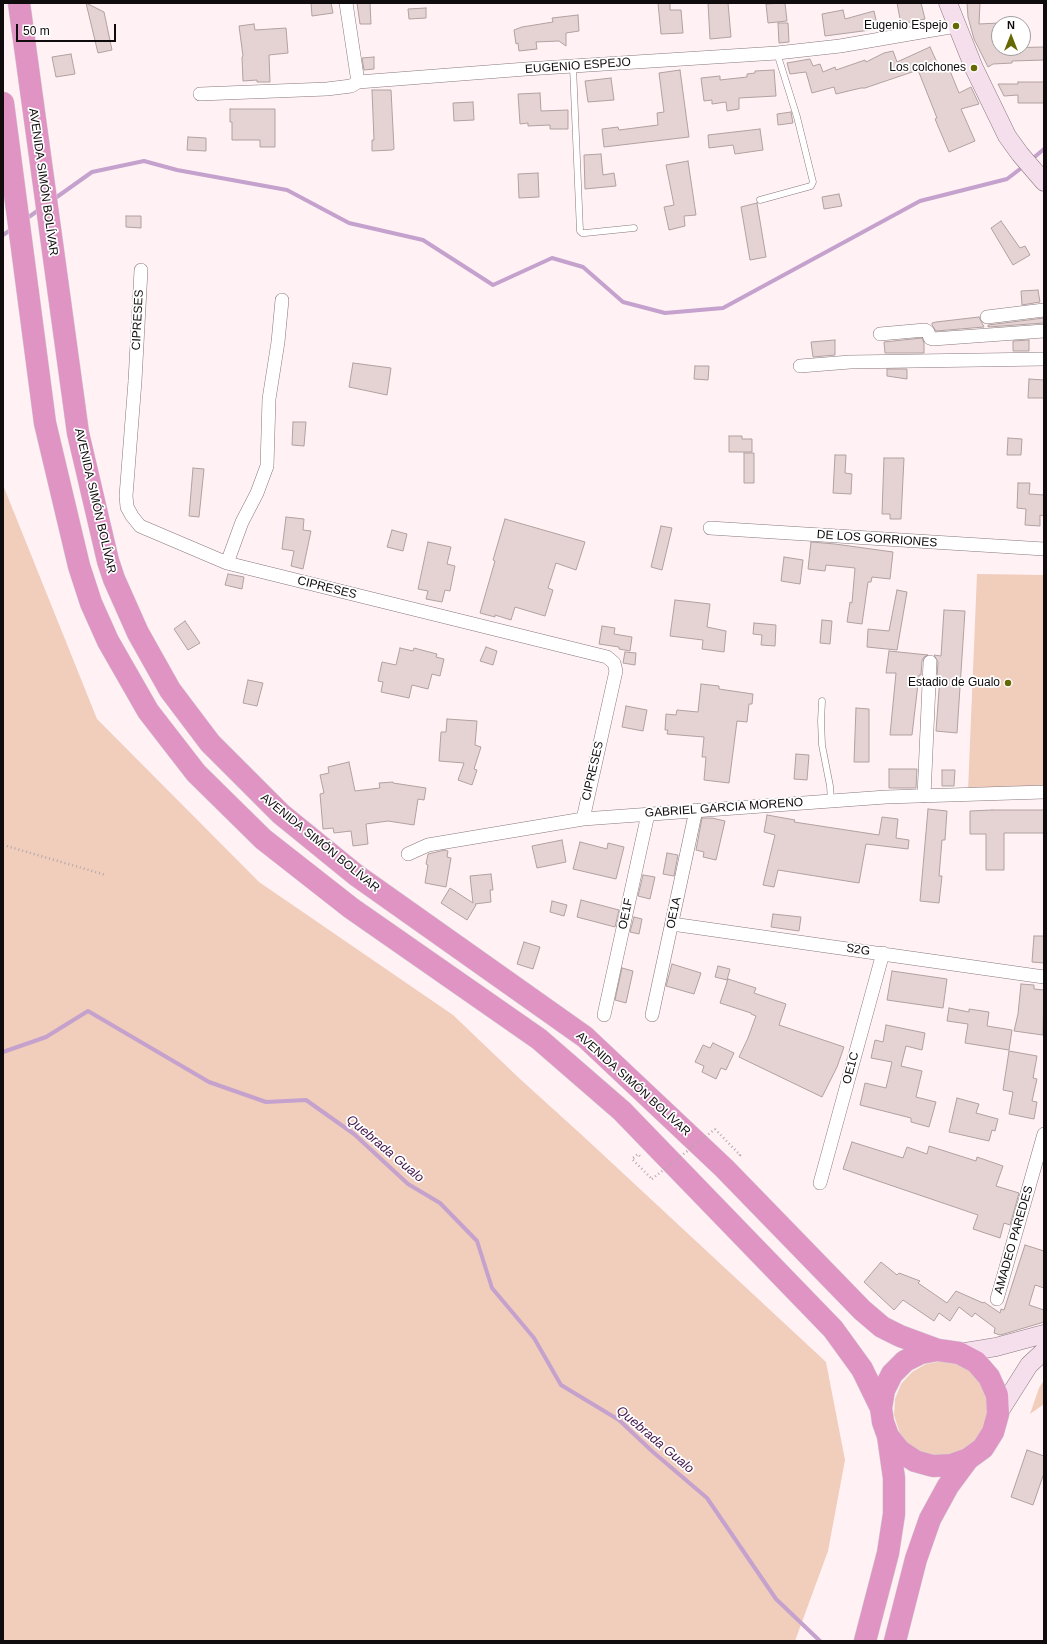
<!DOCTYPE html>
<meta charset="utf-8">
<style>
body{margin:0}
#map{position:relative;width:1047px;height:1644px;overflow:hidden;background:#fff1f4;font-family:Arial,sans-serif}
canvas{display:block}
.frame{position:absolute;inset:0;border:4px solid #100b0c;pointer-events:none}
.north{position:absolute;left:991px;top:16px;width:40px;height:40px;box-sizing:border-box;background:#fff;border:1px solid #9f9d9e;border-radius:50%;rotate:0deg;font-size:11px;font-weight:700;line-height:16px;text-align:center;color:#100b0c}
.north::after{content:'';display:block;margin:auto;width:14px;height:18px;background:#666804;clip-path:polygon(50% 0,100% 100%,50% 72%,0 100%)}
.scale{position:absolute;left:16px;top:24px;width:100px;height:18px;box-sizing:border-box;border:2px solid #100b0c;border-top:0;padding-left:5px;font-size:12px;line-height:14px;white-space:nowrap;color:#100b0c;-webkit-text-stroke:3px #fff;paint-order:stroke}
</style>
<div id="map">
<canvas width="1047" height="1644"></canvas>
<div class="frame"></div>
<div class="north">N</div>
<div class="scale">50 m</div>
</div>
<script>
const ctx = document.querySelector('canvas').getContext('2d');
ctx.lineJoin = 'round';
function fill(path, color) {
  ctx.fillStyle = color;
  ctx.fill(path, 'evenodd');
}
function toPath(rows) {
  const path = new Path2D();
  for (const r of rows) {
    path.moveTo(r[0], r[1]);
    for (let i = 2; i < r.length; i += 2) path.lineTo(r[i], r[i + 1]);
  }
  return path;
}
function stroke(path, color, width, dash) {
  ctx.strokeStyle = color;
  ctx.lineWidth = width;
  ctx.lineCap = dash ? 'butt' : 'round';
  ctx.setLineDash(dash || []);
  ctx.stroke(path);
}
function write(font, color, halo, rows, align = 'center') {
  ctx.font = font + ' Arial,sans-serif';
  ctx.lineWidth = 3.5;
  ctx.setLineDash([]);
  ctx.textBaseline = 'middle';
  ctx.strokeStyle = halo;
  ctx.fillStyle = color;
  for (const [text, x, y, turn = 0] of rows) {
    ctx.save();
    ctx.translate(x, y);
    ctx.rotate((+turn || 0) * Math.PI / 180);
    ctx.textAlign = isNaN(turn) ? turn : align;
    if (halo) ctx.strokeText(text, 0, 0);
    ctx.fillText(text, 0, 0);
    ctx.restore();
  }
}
fill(toPath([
 [3,485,97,719,259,882,453,1015,520,1079,584,1137,826,1362,845,1460,828,1551,795,1641,3,1641],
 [977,574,1044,575,1044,791,968,791],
 [942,1361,959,1363,973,1371,985,1383,989,1430,952,1459,921,1454,908,1444,899,1431,894,1415,895,1399,901,1384,912,1372,926,1364],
 [1044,1380,1044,1404,1030,1414,1039,1388]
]), '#f1cdbc');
stroke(toPath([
 [1031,160,1044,149],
 [54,199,92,172,144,161,177,170,287,190,349,223,423,240,493,285,552,258,583,267,623,302,665,313,723,308,920,201,1007,179,1024,166],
 [26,219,40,209],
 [3,235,12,229],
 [3,1052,46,1037,88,1011,209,1082,266,1102,306,1100,354,1134,408,1184,440,1203,477,1241,492,1288,534,1338,561,1385,619,1420,653,1452,707,1498,776,1599,820,1641]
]), '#c5a1cd', 4);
const building = toPath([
 [86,3,104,12,112,50,98,53,86,3],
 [311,3,331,3,333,13,312,16,311,3],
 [357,3,370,3,371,24,360,24,357,3],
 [658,3,670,3,670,10,681,10,683,33,661,34,658,3],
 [708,3,728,3,731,37,710,39,708,3],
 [785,3,787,21,768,23,766,4,785,3],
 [897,3,921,3,925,19,901,24,897,3],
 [967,3,980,3,979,24,999,23,999,48,1044,47,1044,60,1012,61,1012,63,993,64,988,67,974,39,968,17,967,3],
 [426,8,426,18,409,19,408,9,426,8],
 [843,10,845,19,874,11,878,29,825,36,822,14,843,10],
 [578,15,579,31,566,33,566,46,559,41,536,42,537,49,519,51,518,43,516,44,514,30,522,27,553,22,552,18,578,15],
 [778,23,788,23,789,42,779,43,778,23],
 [254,24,255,30,286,28,288,53,269,55,270,82,257,82,257,80,243,81,242,57,243,56,239,26,254,24],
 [930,47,940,69,948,66,959,93,971,87,979,104,961,109,975,141,949,152,935,119,937,118,918,70,865,88,861,88,836,94,834,87,812,93,806,72,790,74,787,63,810,59,813,66,820,64,823,72,835,67,836,70,865,60,866,62,884,53,893,51,897,62,930,47],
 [71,54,75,74,56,77,52,57,71,54],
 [374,57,374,69,364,70,362,58,374,57],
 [680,70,689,137,604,147,602,129,618,127,619,130,658,125,657,113,664,112,659,73,680,70],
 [774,70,776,96,739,98,739,109,727,111,726,102,712,104,712,100,704,101,701,78,720,76,720,80,747,77,747,74,755,73,755,71,774,70],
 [611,78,614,100,588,102,585,81,611,78],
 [1018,82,1044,82,1044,103,1018,103,1018,95,1004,96,998,84,1018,84,1018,82],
 [372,90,391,90,394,149,392,150,372,151,372,140,374,140,372,90],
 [540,93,541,111,568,110,568,129,550,129,550,125,528,126,528,123,520,124,518,94,540,93],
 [473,102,474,120,454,121,453,103,473,102],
 [230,109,275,109,275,147,260,147,260,140,232,140,232,122,230,122,230,109],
 [791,112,793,123,778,125,777,114,791,112],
 [760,129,763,150,735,154,733,145,709,148,708,135,760,129],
 [188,137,206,138,206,151,187,150,188,137],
 [601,154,603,175,614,173,616,186,585,189,584,155,601,154],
 [688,161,696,215,684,216,685,226,669,230,664,207,674,205,666,165,688,161],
 [538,173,539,197,519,198,518,174,538,173],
 [839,194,842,206,824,209,822,197,839,194],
 [757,203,766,257,750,260,741,207,757,203],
 [126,216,141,216,141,228,126,227,126,216],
 [1001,221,1020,248,1025,246,1030,255,1013,265,991,228,1001,221],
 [1038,290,1040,302,1022,305,1021,291,1038,290],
 [979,317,984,327,936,331,932,325,932,323,936,322,979,317],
 [1044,318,1044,323,988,327,988,325,1044,318],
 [922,338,924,343,924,353,885,353,884,342,922,338],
 [835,340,835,355,813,357,811,342,835,340],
 [1029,340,1029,351,1013,351,1013,341,1029,340],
 [353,363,391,368,387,395,349,387,353,363],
 [695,366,709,366,708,380,694,379,695,366],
 [887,369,907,369,907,379,887,376,887,369],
 [1029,379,1044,380,1044,398,1028,398,1029,379],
 [293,422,306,422,304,446,292,445,293,422],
 [729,436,742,436,742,439,752,439,752,452,729,452,729,436],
 [1008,438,1022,439,1021,455,1007,455,1008,438],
 [744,453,754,453,754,483,744,483,744,453],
 [835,455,846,455,845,473,852,474,851,494,833,493,835,455],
 [884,458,904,458,901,519,890,519,890,514,882,514,884,458],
 [193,468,204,469,199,517,189,516,193,468],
 [1018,483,1030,483,1029,494,1044,495,1044,516,1040,515,1040,526,1025,525,1026,509,1017,508,1018,483],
 [286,517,304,519,303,530,311,531,303,569,291,566,294,551,282,549,286,517],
 [505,519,585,542,576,570,556,563,548,588,553,590,545,616,515,607,511,620,495,615,495,617,480,613,495,561,493,560,505,519],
 [661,526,672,528,662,570,651,567,661,526],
 [392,530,407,534,403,551,387,547,392,530],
 [428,542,451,547,447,564,455,566,450,591,445,590,442,602,426,599,428,591,418,589,428,542],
 [811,542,835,544,893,552,890,579,872,577,871,582,868,582,862,624,847,622,850,602,852,603,855,568,826,565,825,571,808,569,811,542],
 [784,557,803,560,800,584,781,581,784,557],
 [228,574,244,577,242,589,225,585,228,574],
 [897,590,907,592,897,650,867,647,868,629,889,631,897,590],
 [675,600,710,604,707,627,726,631,724,652,702,649,703,640,670,636,675,600],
 [944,610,965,611,957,733,936,731,940,677,937,677,938,662,934,655,941,656,944,610],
 [822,620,832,621,830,644,820,643,822,620],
 [185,621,200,643,188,650,174,629,185,621],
 [754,623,776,625,775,646,761,645,762,635,753,634,754,623],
 [602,626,615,628,614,634,632,637,630,651,619,649,619,647,599,644,602,626],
 [486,647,497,651,493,665,480,661,486,647],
 [400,648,413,651,414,648,437,654,436,657,444,659,440,676,432,674,428,689,412,685,409,698,381,692,383,682,378,681,382,662,396,665,400,648],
 [889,651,928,655,924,657,922,661,921,675,919,675,912,735,890,735,896,673,886,673,889,651],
 [625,652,636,653,635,665,623,663,625,652],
 [248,680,263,683,257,706,243,703,248,680],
 [701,684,719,686,719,689,753,694,752,704,749,704,747,722,737,721,729,783,704,780,706,757,702,757,704,737,667,734,668,730,665,730,666,714,676,715,677,710,698,712,701,684],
 [626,706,647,710,643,731,622,727,626,706],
 [856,708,869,709,869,762,854,762,856,708],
 [447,719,477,721,475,745,481,747,474,769,477,770,472,785,458,780,464,763,439,761,441,732,446,732,447,719],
 [796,754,809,755,807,780,794,779,796,754],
 [349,762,355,791,380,788,379,783,393,782,393,783,426,788,424,800,418,799,414,825,388,821,366,824,368,844,353,846,351,831,334,833,333,828,323,829,320,794,324,793,320,775,329,773,328,767,349,762],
 [889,769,917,769,916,788,889,788,889,769],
 [942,770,955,770,954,786,942,786,942,770],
 [928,809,947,811,945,840,942,840,939,876,942,876,939,903,920,901,928,809],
 [992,810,1044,810,1044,833,1004,833,1004,870,986,870,986,834,970,834,970,811,992,810],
 [767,815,795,820,794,822,879,835,882,817,898,819,896,838,909,840,908,849,866,844,859,883,778,870,774,887,763,885,775,835,764,832,767,815],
 [702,818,712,818,725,821,716,860,703,857,704,852,696,850,702,818],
 [562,840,566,862,537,868,532,846,562,840],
 [580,842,607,849,608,843,624,847,616,879,573,869,580,842],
 [445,850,448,851,447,857,451,858,446,887,425,883,428,865,426,864,428,854,445,850],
 [667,853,678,855,674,876,663,874,667,853],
 [491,874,493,890,490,890,491,902,475,904,476,905,467,920,441,903,450,888,473,903,470,876,491,874],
 [643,875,655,877,650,899,638,896,643,875],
 [581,900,619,910,615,927,577,917,581,900],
 [552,901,567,905,564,916,550,912,552,901],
 [773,914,801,917,799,931,771,927,773,914],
 [634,917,642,919,639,934,630,932,634,917],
 [1034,936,1044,936,1044,963,1032,962,1034,936],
 [524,942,540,947,533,969,517,964,524,942],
 [672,964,701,973,694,994,666,986,672,964],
 [718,966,730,969,727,980,715,977,718,966],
 [622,968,633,971,626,1003,615,1000,622,968],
 [892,971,947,979,943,1008,887,1000,892,971],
 [728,979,756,988,754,993,786,1004,779,1025,844,1047,837,1067,822,1097,739,1057,748,1038,756,1016,751,1014,751,1013,720,1003,728,979],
 [1021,984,1034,985,1034,989,1044,990,1043,1035,1014,1031,1018,1014,1021,984],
 [949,1008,969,1012,969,1009,989,1012,987,1026,1012,1030,1009,1050,965,1043,968,1024,947,1021,949,1008],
 [886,1025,925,1033,922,1050,906,1046,901,1066,922,1071,916,1097,936,1102,929,1127,911,1122,911,1118,860,1105,865,1083,886,1088,892,1062,871,1058,875,1040,883,1042,886,1025],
 [713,1043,734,1053,726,1070,721,1068,716,1079,702,1072,704,1066,695,1062,703,1045,710,1048,713,1043],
 [1009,1051,1037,1056,1033,1078,1037,1079,1032,1101,1037,1102,1034,1119,1009,1114,1013,1092,1003,1090,1009,1051],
 [957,1098,979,1104,976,1113,998,1119,995,1131,992,1130,989,1141,949,1132,957,1098],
 [852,1142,903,1158,907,1147,927,1154,929,1146,976,1161,977,1157,1003,1166,996,1186,1019,1193,1010,1225,1004,1223,1000,1238,973,1229,978,1215,843,1169,852,1142],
 [1025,1245,1044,1251,1044,1288,1035,1285,1029,1305,1044,1310,1044,1322,1004,1334,1000,1335,994,1333,995,1328,975,1313,972,1317,959,1307,950,1321,939,1313,934,1321,903,1300,894,1310,864,1282,881,1262,897,1275,899,1273,920,1281,918,1283,947,1303,956,1291,983,1303,984,1302,1000,1313,1001,1309,1004,1310,1025,1245],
 [1027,1450,1044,1456,1044,1473,1033,1505,1011,1497,1027,1450]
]);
fill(building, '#e4d3d2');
stroke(building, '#b1a1a0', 1);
const lane = toPath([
 [573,67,580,231,582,233,585,233,634,228],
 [760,200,811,186,813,182,797,117,777,53],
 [822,701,821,721,822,745,830,786,831,801]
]);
const street = toPath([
 [346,3,358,82],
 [200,94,327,89,351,86,358,82,526,69,777,53,840,46,956,26],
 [141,270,135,381,126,496,127,507,132,516,140,526,227,563,607,657,614,663,616,671,583,819],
 [987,317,1044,310],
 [880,334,925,330,928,332,930,338,933,339,1044,331],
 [800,366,850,362,1044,359],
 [710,528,1044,549],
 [227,563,242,522,257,493,267,466,269,399,278,342,282,300],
 [924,796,930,662],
 [408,854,428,845,583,819,886,797,1044,792],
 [672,924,1044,977],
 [604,1015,648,814],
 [652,1015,696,810],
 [820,1183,883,953],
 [997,1299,1044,1134]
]);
const secondary = toPath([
 [948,3,974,68,1007,136,1020,154,1044,182],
 [959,1353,996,1347,1044,1334],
 [998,1414,1029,1365,1044,1351]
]);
const highway = toPath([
 [19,3,78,433,108,561,114,579,138,633,170,690,210,743,281,814,356,875,585,1037,724,1168,862,1310,882,1327,900,1336,938,1350],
 [3,103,45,423,79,566,91,603,108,641,148,711,196,773,263,839,351,908,539,1039,622,1111,833,1329,862,1369,881,1408],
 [865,1641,888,1553,894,1514,894,1478,888,1436],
 [895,1641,916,1559,930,1519,948,1486,968,1459,983,1448,993,1432,998,1414,997,1395,989,1377,976,1362,959,1353,938,1350,921,1353,905,1361,892,1374,884,1390,881,1408,883,1422,888,1436,900,1451,915,1461,933,1466,951,1465,968,1459]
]);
stroke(lane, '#87787c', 7);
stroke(street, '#87787c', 14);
stroke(secondary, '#87787c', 19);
stroke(highway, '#d4d3d3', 23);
stroke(toPath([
 [3,845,106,875],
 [715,1129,740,1155,738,1157],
 [640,1156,638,1154,632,1159,652,1179]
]), '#b3a8aa', 2.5, [1, 3]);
stroke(lane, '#fff', 6);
stroke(street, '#fff', 13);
stroke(secondary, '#f6dfed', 18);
stroke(highway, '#e094c4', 22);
stroke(toPath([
 [652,1179,715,1129]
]), '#b3a8aa', 2.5, [1, 3]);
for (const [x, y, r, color] of [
 [956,26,4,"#666804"],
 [974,68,4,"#666804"],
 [1008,683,4,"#666804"]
]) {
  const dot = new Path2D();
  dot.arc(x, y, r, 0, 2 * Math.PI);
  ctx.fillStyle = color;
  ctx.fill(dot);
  stroke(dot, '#fff', 1.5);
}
write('12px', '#100b0c', '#fff', [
 ["Eugenio Espejo",948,26],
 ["Los colchones",966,68],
 ["Estadio de Gualo",1000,683]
], 'right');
write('12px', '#100b0c', '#fff', [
 ["EUGENIO ESPEJO",578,66,-4],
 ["AVENIDA SIMÓN BOLÍVAR",43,182,82],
 ["CIPRESES",138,320,-87],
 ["AVENIDA SIMÓN BOLÍVAR",95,501,77],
 ["DE LOS GORRIONES",877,539,4],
 ["CIPRESES",327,588,14],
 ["CIPRESES",593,771,-77],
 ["GABRIEL GARCIA MORENO",724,808,-4],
 ["AVENIDA SIMÓN BOLÍVAR",320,843,39],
 ["OE1A",674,913,-78],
 ["OE1F",626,914,-78],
 ["S2G",858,950,8],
 ["OE1C",851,1068,-75],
 ["AVENIDA SIMÓN BOLÍVAR",633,1084,42],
 ["AMADEO PAREDES",1014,1240,-74]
]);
write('italic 13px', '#41154b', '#fff', [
 ["Quebrada Gualo",385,1149,40],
 ["Quebrada Gualo",655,1440,40]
]);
</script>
